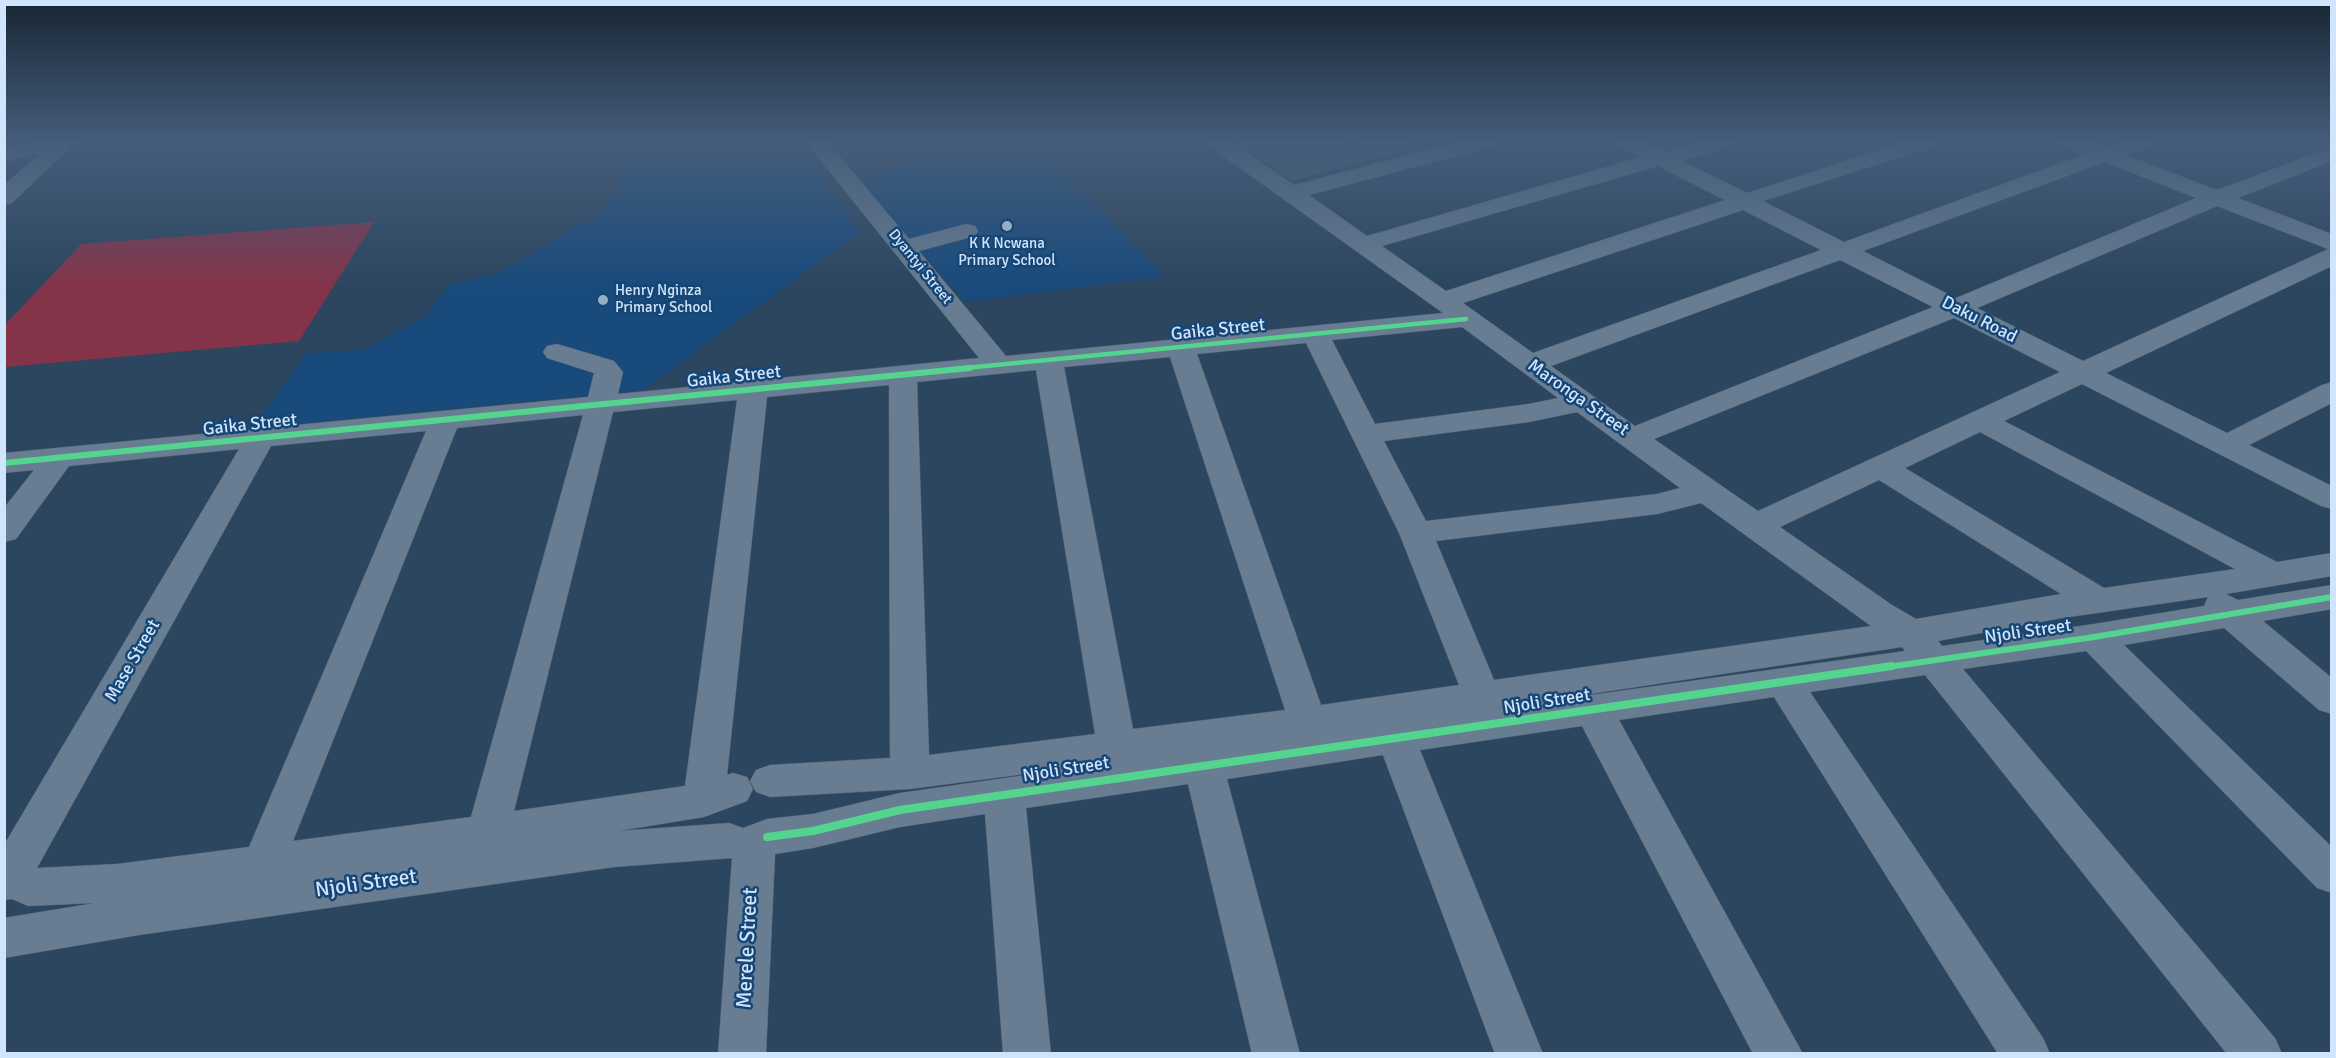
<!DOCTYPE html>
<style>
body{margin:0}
#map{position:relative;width:2336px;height:1058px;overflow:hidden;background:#2c465f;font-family:Signika,sans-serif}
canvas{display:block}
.frame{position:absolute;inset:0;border:6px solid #d0e4fb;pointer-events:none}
</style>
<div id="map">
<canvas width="2336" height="1058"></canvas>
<div class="frame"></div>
</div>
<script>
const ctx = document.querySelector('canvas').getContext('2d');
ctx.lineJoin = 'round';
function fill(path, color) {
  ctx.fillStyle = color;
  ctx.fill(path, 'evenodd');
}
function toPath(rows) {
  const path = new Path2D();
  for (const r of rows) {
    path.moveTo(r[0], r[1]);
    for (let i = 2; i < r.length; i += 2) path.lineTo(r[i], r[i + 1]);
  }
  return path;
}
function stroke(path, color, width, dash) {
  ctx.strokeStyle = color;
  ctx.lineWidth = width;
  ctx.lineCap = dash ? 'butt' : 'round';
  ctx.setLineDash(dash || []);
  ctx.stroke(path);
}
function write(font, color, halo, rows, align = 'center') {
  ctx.font = font + ' Signika,sans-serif';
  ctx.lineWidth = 5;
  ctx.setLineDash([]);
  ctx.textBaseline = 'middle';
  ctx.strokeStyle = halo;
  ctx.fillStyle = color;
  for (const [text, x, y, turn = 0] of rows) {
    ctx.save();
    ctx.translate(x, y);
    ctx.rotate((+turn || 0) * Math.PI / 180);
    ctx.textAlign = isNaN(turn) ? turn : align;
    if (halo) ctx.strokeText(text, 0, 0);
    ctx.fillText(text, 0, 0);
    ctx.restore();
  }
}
fill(toPath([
 [1016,141,1031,141,1164,276,965,302,855,176],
 [796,150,860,232,643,390,253,428,306,353,365,350,427,315,449,285,499,273,603,211,631,162]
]), '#184a7c');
fill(toPath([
 [374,222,299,341,5,367,5,325,81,244]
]), '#853349');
fill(toPath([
 [1235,141,1346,141,1350,143,1358,141,1414,141,1415,147,1292,181]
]), '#485c72');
const minor = toPath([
 [38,141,77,141,12,203,4,205,4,185,39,154,4,162,4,149,38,141],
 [805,141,827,141,909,239,966,224,975,226,978,231,975,236,919,251,1006,356,1443,313,1209,146,1206,141,1231,141,1294,185,1462,141,1497,141,1494,146,1309,195,1367,236,1641,157,1618,146,1615,141,1642,141,1669,153,1671,150,1701,141,1733,141,1730,146,1682,161,1747,193,1906,141,1938,141,1935,146,1763,201,1844,242,2085,154,2062,146,2059,141,2089,141,2105,147,2122,141,2153,141,2150,146,2125,155,2217,190,2332,147,2332,161,2238,198,2332,234,2332,266,2106,373,2227,433,2322,385,2332,382,2332,403,2249,445,2332,486,2332,509,2321,506,2082,384,2004,421,2277,562,2332,553,2332,576,2226,594,2238,600,2332,585,2332,609,2263,621,2332,678,2332,714,2319,710,2224,628,2124,645,2332,847,2332,893,2317,888,2086,651,1963,669,2275,1038,2282,1054,2227,1054,1925,675,1810,692,2043,1038,2050,1054,1998,1054,1774,697,1619,720,1803,1054,1753,1054,1582,726,1420,750,1543,1054,1495,1054,1383,755,1227,779,1300,1054,1252,1054,1188,784,1026,808,1051,1054,1003,1054,985,814,900,827,813,848,775,854,766,1054,718,1054,732,858,614,867,139,935,4,958,4,918,95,903,28,906,12,899,4,900,4,845,239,449,69,466,16,539,4,542,4,508,34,470,4,473,4,453,588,397,594,373,547,358,543,352,547,346,557,344,614,361,623,372,618,394,979,358,805,141],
 [2105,162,2196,198,1956,298,1863,251,2105,162],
 [1658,166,1725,200,1446,291,1382,246,1658,166],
 [2217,206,2328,249,2083,361,1977,308,2217,206],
 [1743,210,1821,250,1533,353,1463,303,1743,210],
 [1840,260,1933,307,1635,426,1551,366,1840,260],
 [1954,318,2060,372,1758,511,1654,439,1954,318],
 [1462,327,1558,398,1529,404,1375,424,1332,340,1462,327],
 [1306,343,1399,533,1459,685,1321,705,1197,354,1306,343],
 [1170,357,1285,710,1133,729,1064,367,1170,357],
 [1036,370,1095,734,929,755,917,382,1036,370],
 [889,385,890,758,770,765,756,770,750,781,756,792,770,797,910,789,1117,762,900,793,813,814,767,819,743,828,729,823,618,831,704,817,747,801,753,789,747,777,733,773,727,775,767,397,889,385],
 [737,400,685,786,514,811,613,412,737,400],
 [1577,412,1680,488,1657,494,1426,521,1384,441,1529,422,1577,412],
 [583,415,471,817,293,841,457,428,583,415],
 [426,431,249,847,117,864,37,868,271,446,426,431],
 [1980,432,2235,569,2104,588,1905,468,1980,432],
 [1879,480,2061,594,1916,619,1892,605,1780,527,1879,480],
 [1701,503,1871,626,1494,680,1436,541,1657,514,1701,503],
 [2208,597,2204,606,2094,624,1942,646,1938,641,2062,618,2208,597],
 [1902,647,1905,651,1477,711,1902,647]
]);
stroke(minor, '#4d6174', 1);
fill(minor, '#687d92');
stroke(toPath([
 [955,369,1466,319]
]), '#53d58f', 4.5);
stroke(toPath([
 [4,463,970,368],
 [1881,668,2094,637,2332,597]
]), '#53d58f', 6);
stroke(toPath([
 [767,837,813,831,900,810,1892,666]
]), '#53d58f', 8);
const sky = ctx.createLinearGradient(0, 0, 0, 289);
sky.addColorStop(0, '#182634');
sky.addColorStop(0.49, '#455d7a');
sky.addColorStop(1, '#455d7a00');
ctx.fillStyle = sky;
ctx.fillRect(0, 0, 2336, 289);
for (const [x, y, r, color] of [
 [1007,226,6,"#97adc4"],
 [603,300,6,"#97adc4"]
]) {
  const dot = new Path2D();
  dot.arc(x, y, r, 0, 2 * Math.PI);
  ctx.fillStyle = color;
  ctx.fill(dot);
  stroke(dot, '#164675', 2);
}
write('15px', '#d0e4fb', '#164675', [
 ["K K Ncwana",1007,244],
 ["Primary School",1007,261],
 ["Henry Nginza",615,291,"left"],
 ["Primary School",615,308,"left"]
]);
write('15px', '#d0e4fb', '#164675', [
 ["Dyantyi Street",920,267,51]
]);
write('18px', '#d0e4fb', '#164675', [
 ["Daku Road",1979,320,27],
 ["Gaika Street",1218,330,-6],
 ["Gaika Street",734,377,-6],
 ["Maronga Street",1578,398,35],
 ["Gaika Street",250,425,-6],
 ["Njoli Street",2028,632,-8],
 ["Mase Street",133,661,-60],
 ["Njoli Street",1547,702,-9],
 ["Njoli Street",1066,770,-9]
]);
write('21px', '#d0e4fb', '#164675', [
 ["Njoli Street",366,884,-8],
 ["Merele Street",748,948,-87]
]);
</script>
